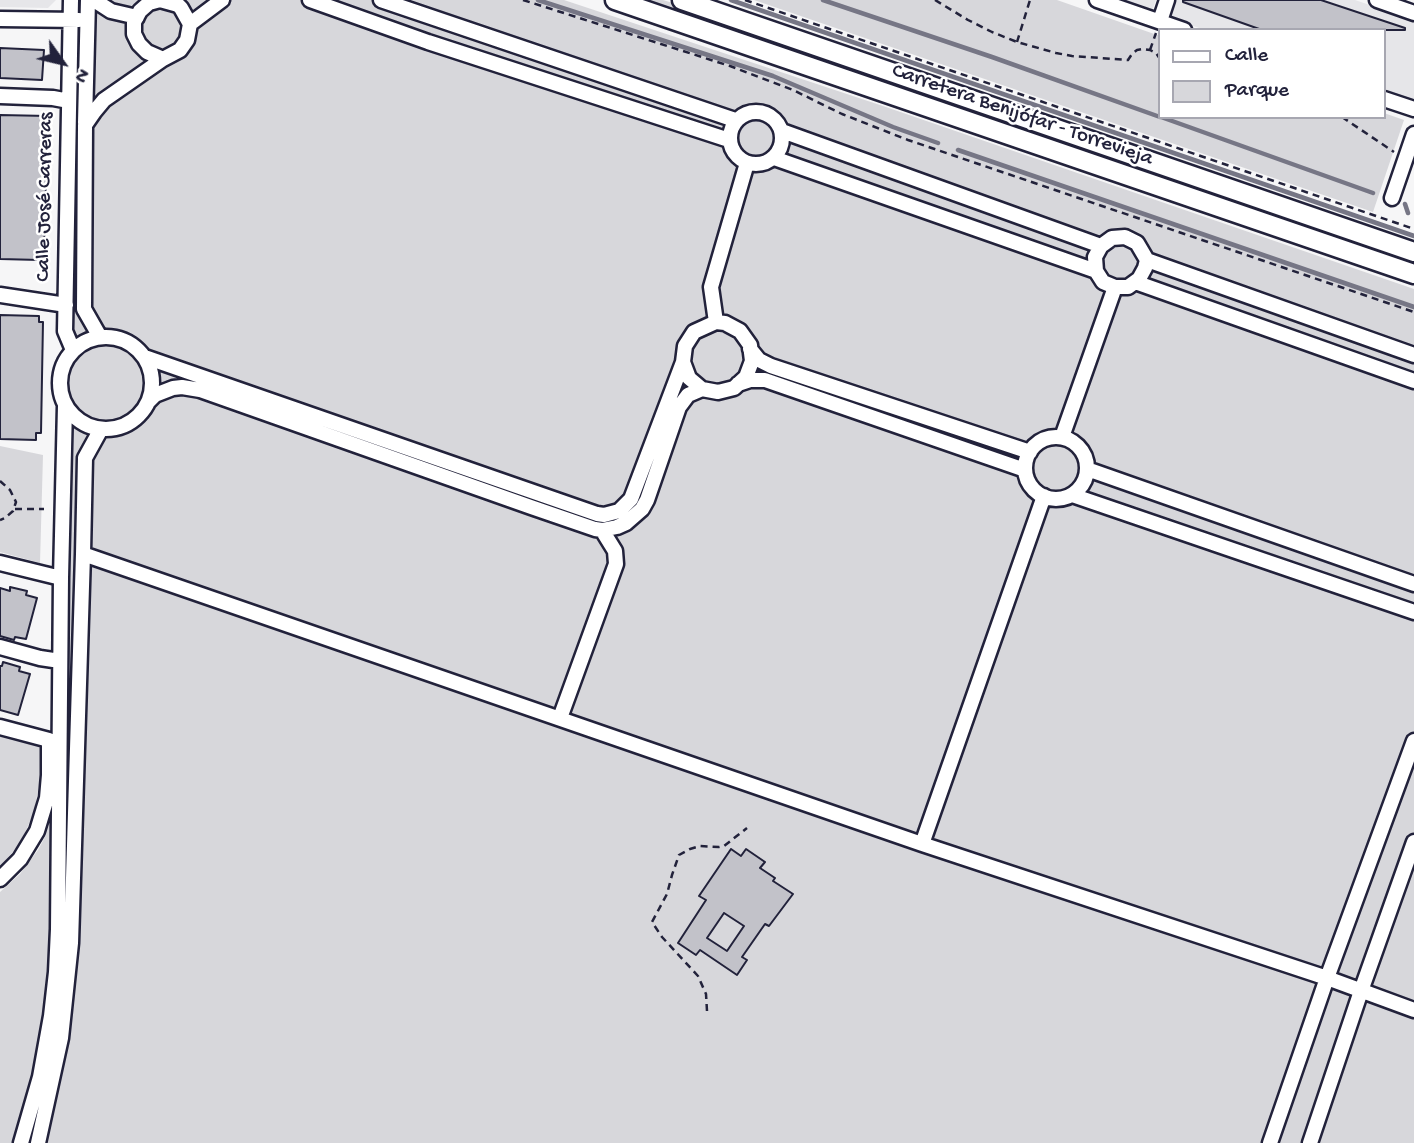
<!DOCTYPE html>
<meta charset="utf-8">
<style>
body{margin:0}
#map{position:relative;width:1414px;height:1143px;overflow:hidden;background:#f6f6f7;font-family:"Gochi Hand",sans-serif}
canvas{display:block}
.legend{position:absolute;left:1158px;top:28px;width:228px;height:91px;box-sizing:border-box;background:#fff;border:2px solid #a7a7b1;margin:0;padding:9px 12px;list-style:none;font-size:21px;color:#22223b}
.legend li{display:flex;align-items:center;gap:14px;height:35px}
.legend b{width:35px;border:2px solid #a7a7b1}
.north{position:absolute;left:28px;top:28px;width:70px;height:70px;-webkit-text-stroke:5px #fff;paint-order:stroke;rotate:124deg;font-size:19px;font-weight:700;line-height:28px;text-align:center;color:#22223b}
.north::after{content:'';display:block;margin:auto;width:24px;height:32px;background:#22223b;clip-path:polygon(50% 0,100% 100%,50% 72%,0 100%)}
</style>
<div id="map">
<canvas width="1414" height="1143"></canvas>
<ul class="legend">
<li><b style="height:9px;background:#fff"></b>Calle</li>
<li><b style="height:19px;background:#d7d7db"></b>Parque</li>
</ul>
<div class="north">N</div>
</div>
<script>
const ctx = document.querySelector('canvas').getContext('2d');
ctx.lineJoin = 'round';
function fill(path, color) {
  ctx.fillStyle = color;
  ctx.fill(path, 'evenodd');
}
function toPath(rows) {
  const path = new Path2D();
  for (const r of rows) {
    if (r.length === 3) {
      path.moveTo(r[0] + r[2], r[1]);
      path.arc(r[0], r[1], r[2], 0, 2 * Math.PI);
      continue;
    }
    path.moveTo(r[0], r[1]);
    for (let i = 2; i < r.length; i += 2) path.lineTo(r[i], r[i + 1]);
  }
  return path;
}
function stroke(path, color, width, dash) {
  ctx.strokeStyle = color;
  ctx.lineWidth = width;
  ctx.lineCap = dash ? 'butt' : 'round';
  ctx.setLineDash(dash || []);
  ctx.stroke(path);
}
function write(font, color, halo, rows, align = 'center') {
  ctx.font = font + ' "Gochi Hand",sans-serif';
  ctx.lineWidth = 5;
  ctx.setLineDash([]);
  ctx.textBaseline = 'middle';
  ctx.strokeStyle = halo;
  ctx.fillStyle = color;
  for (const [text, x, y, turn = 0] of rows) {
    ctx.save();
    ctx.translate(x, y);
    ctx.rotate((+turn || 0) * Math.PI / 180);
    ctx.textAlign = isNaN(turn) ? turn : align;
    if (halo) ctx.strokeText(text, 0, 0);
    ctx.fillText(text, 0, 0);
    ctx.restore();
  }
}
fill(toPath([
 [0,0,56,0,48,8,0,7],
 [1120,0,1156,0,1152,11],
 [1176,0,1355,0,1414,20,1414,102,1384,91,1384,30,1205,30,1170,18]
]), '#e6e6e9');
fill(toPath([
 [78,0,564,0,883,106,1414,289,1414,1143,0,1143,0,892,20,874,38,850,46,835,56,801,60,661,73,62],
 [639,0,663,0,679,5,1414,259,1414,266],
 [754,0,1057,0,1160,36,1160,117,1384,117,1384,113,1404,120,1373,212],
 [0,446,43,455,40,563,0,552],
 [0,733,41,744,40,780,34,812,21,842,0,867]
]), '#d7d7db');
stroke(toPath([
 [538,0,773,76,893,127,938,143],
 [731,0,1414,236],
 [823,0,992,57,1160,117],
 [1161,117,1373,193],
 [958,150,1414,307],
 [1405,204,1408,213]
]), '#767685', 4.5);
const building = toPath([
 [1183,0,1321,0,1405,28,1405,30,1262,30,1183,2,1183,0],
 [0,48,44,50,42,80,0,78,0,48],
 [0,115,48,116,44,255,40,255,40,260,0,259,0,115],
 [0,315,39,316,39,322,43,322,41,433,36,433,36,440,0,439,0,315],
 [10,587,27,591,26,595,37,598,26,639,15,637,14,640,0,636,0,588,10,591,10,587],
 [3,662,20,667,19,671,30,674,18,715,0,710,0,666,2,666,3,662],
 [731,849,741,856,746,849,765,862,760,868,775,878,773,881,793,894,769,926,765,924,742,957,747,960,737,975,700,950,696,955,678,943,706,900,699,896,731,849],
 [724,913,744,926,727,951,707,938,724,913]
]);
fill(building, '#c2c2c9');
stroke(building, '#22223b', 2);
const minor = toPath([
 [71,0,65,331,73,350],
 [94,0,111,11,137,17],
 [160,0,178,5,181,8,190,24,187,40,180,50,163,59,147,52,139,44,134,34,134,22,140,11,149,3,160,0],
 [310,0,428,42,729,140],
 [381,0,735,120],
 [1097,0,1184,30],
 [1377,0,1414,13],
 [0,19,79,20],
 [1160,21,1167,0],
 [190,24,222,0],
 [0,96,53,98,69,101],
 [1384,99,1414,109],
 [756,138,26],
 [85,123,88,0],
 [782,131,1101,246],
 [774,158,1096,271],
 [1392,198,1414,134],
 [1125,237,1137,243,1147,260,1145,268,1139,279,1128,287,1115,287,1103,282,1096,271,1095,257,1101,246,1112,238,1125,237],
 [1147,260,1414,355],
 [1135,282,1414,381],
 [0,295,66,305],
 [716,322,725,323,740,331,750,345,752,361,746,377,734,388,718,392,702,389,689,378,683,362,685,346,694,332,716,322],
 [716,322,711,287,747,163],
 [106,383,46],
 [100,337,84,309,85,125,94,112,104,100,163,59],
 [750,349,759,360,771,366,1030,452],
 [145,357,597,514,604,515,619,511,631,499,683,362],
 [738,384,750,380,765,380,1025,470],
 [148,402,155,395,173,388,182,387,200,390,531,507,595,529,602,530,617,527,626,523,642,509,647,500,679,407,688,395,702,389],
 [1062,437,1115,287],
 [1056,468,31],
 [1087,469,1414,584],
 [1072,495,1414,612],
 [83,554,922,844,1327,978,1414,1010],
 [0,563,61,578],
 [0,647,40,658,60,661],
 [560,718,616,564,615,551,602,530],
 [0,727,49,740,49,775,47,798,37,831,20,859,0,879],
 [922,844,1044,496],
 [21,1143,40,1077,51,1016,56,972,58,929,61,578,65,406],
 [38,1143,61,1038,71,943,83,554,85,458,101,429],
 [1270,1143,1327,978,1414,741],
 [1310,1143,1361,991,1414,842]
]);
const major = toPath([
 [615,0,1414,274],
 [682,0,1414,252]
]);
stroke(minor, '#22223b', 19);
stroke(major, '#22223b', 23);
stroke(toPath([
 [523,0,730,66,793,90,842,114,908,140,1414,312],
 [745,0,1414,229],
 [935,0,968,20,992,32,1017,42,1056,53,1072,56,1128,60,1132,54,1137,50,1143,49,1150,50,1156,53,1160,59],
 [1017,42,1030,0],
 [1150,50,1156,33],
 [1342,117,1394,152],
 [0,481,10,490,16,502,13,511,5,518,0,520],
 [15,509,44,509],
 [707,1011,706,994,698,976,662,937,652,922,667,894,672,875,679,855,690,849,700,846,719,847,724,846,747,828]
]), '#22223b', 2.5, [7, 5]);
stroke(minor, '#fff', 14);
stroke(major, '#fff', 18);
write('21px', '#22223b', '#fff', [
 ["Carretera Benijófar - Torrevieja",1022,116,19],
 ["Calle José Carreras",46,197,-89]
]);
</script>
